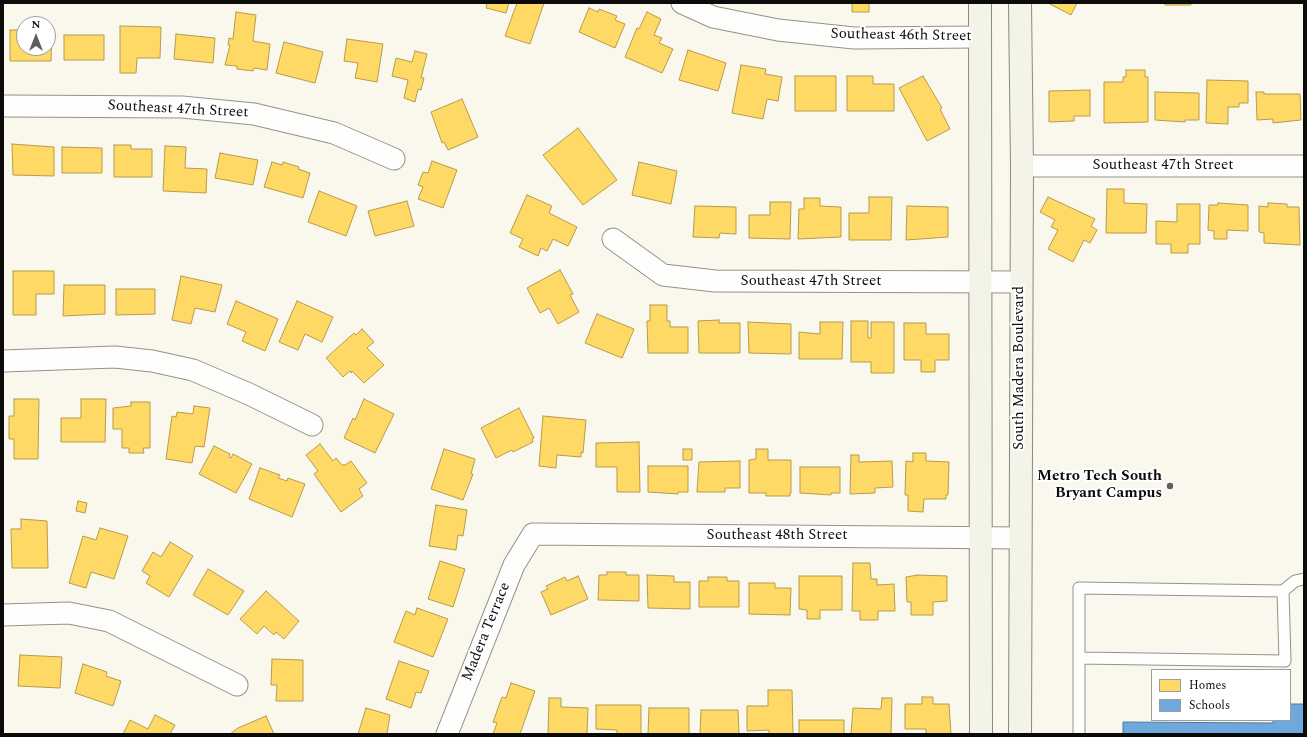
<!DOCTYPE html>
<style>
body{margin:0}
#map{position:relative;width:1307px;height:737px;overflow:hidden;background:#faf8ed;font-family:Spectral,serif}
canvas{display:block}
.frame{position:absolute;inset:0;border:4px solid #0b0b0b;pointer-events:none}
.legend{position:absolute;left:1151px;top:669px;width:140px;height:52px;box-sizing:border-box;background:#fff;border:1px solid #9d9d9d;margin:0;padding:5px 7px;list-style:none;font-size:12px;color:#0b0b0b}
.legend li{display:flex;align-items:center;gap:8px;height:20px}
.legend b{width:20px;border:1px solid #9d9d9d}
.north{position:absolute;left:16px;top:16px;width:40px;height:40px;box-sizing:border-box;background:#fff;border:1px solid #9d9d9d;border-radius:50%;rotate:0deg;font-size:11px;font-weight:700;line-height:16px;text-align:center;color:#0b0b0b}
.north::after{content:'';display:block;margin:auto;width:14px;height:18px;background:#5f5e5a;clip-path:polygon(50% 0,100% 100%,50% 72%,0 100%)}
</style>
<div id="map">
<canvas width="1307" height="737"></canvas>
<div class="frame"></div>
<ul class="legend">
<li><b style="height:11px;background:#ffd966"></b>Homes</li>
<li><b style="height:11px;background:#6fa8dc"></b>Schools</li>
</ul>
<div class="north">N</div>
</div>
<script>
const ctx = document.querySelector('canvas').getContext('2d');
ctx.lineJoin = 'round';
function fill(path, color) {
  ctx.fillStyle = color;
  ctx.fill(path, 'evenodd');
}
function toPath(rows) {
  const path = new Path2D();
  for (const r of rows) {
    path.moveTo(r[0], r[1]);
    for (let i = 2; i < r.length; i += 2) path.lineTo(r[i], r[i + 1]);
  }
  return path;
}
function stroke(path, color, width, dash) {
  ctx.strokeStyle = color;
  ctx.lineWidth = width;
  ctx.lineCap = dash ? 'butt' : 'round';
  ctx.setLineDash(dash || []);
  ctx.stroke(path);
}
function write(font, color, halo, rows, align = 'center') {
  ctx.font = font + ' Spectral,serif';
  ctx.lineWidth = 4;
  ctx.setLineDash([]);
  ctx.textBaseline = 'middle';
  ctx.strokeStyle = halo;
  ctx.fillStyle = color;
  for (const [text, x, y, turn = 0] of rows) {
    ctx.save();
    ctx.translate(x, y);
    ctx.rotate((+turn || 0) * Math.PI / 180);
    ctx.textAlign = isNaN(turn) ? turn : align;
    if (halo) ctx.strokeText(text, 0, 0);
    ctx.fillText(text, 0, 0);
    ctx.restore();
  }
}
const homes = toPath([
 [487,3,509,3,506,13,486,8,487,3],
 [517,3,544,3,530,44,505,36,517,3],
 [852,3,869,3,869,12,852,12,852,3],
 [1048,3,1077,3,1071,15,1048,3],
 [1165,3,1191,3,1191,5,1165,5,1165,3],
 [589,8,598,12,599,9,617,16,615,20,625,24,615,48,579,32,589,8],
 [236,12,256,15,253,41,270,44,267,70,254,68,253,71,237,69,237,66,225,65,230,45,228,45,229,38,233,39,236,12],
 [647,12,661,19,654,35,662,38,659,43,673,49,662,73,625,57,637,28,639,29,647,12],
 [120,26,161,27,160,58,137,58,136,73,120,73,120,26],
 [10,30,24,30,24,48,48,48,48,31,52,31,51,61,10,61,10,30],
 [176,34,215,38,213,63,174,59,176,34],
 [64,35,104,35,104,60,64,60,64,35],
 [347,39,383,44,377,82,355,78,358,63,344,61,347,39],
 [284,42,323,52,315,83,276,73,284,42],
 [688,50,726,63,718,91,679,80,688,50],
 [415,51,427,54,421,78,424,78,421,90,418,89,415,102,404,98,408,80,392,76,396,58,412,62,415,51],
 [741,65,766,69,765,74,782,77,778,101,767,99,763,119,732,113,741,65],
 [1126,70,1145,70,1145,77,1148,77,1148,122,1104,123,1104,82,1123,82,1123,77,1126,77,1126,70],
 [795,76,836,76,836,111,795,111,795,76],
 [847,76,873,76,873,84,894,84,894,111,847,111,847,76],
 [923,76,942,108,940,109,950,129,927,141,899,88,923,76],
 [1207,80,1248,81,1248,103,1239,103,1239,107,1228,107,1228,124,1206,123,1207,80],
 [1090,90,1090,116,1074,116,1074,121,1049,122,1049,91,1090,90],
 [1155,92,1199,93,1199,120,1185,120,1185,122,1155,120,1155,92],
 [1256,92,1264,92,1264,94,1300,94,1301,120,1273,123,1273,119,1257,120,1256,92],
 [462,99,478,137,448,150,444,142,442,143,431,112,462,99],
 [578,128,617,180,583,205,543,155,578,128],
 [12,144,54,147,54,176,13,175,12,144],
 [114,145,131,145,131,149,152,149,152,177,114,177,114,145],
 [165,146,186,147,185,168,207,169,206,193,163,191,165,146],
 [62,147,102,148,102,173,62,173,62,147],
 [220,153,258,160,253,185,215,178,220,153],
 [432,161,457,170,443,208,418,199,423,187,418,185,423,172,428,173,432,161],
 [272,162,282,165,283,162,299,167,298,169,310,173,303,198,264,187,272,162],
 [639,162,677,171,671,204,632,195,639,162],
 [1107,189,1124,189,1124,203,1147,204,1146,233,1106,233,1107,189],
 [319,191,357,206,346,236,308,222,319,191],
 [527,195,552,206,549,213,577,227,568,246,553,239,547,251,541,248,538,256,519,247,523,239,510,233,527,195],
 [869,197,892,197,891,240,849,240,849,213,869,213,869,197],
 [1048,197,1095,219,1091,226,1097,230,1090,243,1084,240,1073,262,1048,249,1058,230,1051,227,1055,220,1040,212,1048,197],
 [804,198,820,198,820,206,841,207,841,237,798,239,799,209,804,209,804,198],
 [407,201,414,226,375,236,368,211,407,201],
 [770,202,791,202,790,239,749,238,749,215,770,215,770,202],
 [1218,203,1248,205,1248,231,1227,230,1227,239,1214,239,1214,231,1208,230,1209,205,1218,205,1218,203],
 [1268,203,1287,204,1287,207,1299,207,1300,245,1264,243,1264,233,1259,232,1259,206,1268,207,1268,203],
 [1177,204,1200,204,1200,244,1188,244,1188,253,1171,253,1171,244,1156,244,1156,221,1177,222,1177,204],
 [695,206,736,207,736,234,720,233,719,238,693,237,695,206],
 [907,206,948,207,948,237,906,240,907,206],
 [560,270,573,294,570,295,579,312,558,324,549,308,540,313,527,288,560,270],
 [13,271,54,271,54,294,36,294,36,315,13,315,13,271],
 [181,276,222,285,215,312,195,308,191,324,172,320,181,276],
 [64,285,105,285,105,314,63,316,64,285],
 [116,289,155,289,155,314,116,315,116,289],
 [236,301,278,319,265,351,242,341,246,332,227,324,236,301],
 [297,301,333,317,322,342,305,334,298,350,279,342,297,301],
 [650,305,667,305,667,321,670,321,670,327,688,327,688,353,648,353,647,321,650,321,650,305],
 [597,314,634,329,622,358,585,343,597,314],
 [719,320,719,323,740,323,740,353,699,353,698,321,719,320],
 [851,321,868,321,868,338,871,338,871,322,894,322,894,373,871,373,871,362,851,362,851,321],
 [748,322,791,324,791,354,749,353,748,322],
 [820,322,843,322,842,359,799,359,799,332,820,334,820,322],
 [904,323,926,323,926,334,949,334,949,360,935,360,935,372,921,372,921,360,904,360,904,323],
 [362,329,374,342,367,348,384,365,364,383,352,371,351,373,350,371,343,377,326,358,354,333,356,335,362,329],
 [14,399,39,399,38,459,14,459,14,439,9,439,9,416,14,416,14,399],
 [81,399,106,399,105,442,61,442,61,418,81,418,81,399],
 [364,399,394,414,375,453,344,438,353,418,355,420,364,399],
 [131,402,150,402,150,448,143,448,144,453,129,453,129,448,122,448,122,429,113,429,113,408,131,406,131,402],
 [194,406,210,408,204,447,195,446,192,463,166,459,172,416,176,417,177,412,193,414,194,406],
 [519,408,534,438,532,439,533,442,513,452,512,450,496,458,481,428,519,408],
 [543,416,586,420,583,453,581,452,581,457,557,455,556,468,539,466,543,416],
 [639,442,640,492,617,492,617,467,596,467,596,443,639,442],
 [320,444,333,461,336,458,342,465,345,465,351,461,367,483,359,489,363,496,341,512,314,474,318,471,306,455,320,444],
 [214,446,230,454,229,457,231,458,233,454,252,464,236,493,199,474,214,446],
 [444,449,475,459,471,474,473,474,463,500,431,489,444,449],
 [683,449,692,449,692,460,683,460,683,449],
 [756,449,768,449,768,460,791,460,791,493,790,493,790,496,766,496,766,493,749,493,749,460,756,459,756,449],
 [913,453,926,453,926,461,949,462,948,495,946,495,946,499,924,499,923,512,908,511,908,495,905,495,906,461,913,462,913,453],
 [851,455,859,455,859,462,892,461,893,487,875,488,875,493,850,494,851,455],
 [740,461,740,488,725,488,725,492,697,492,699,462,740,461],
 [648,466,688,466,688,492,678,492,678,494,648,492,648,466],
 [800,467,840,467,840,493,831,493,831,495,800,493,800,467],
 [260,468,280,475,278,478,287,481,288,478,305,484,292,517,249,499,260,468],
 [78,501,87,503,85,513,76,511,78,501],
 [436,505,467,510,463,536,458,535,456,550,429,546,436,505],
 [21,519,47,521,48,568,12,568,11,529,21,529,21,519],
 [100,528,128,536,114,579,91,572,86,588,69,583,83,536,96,540,100,528],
 [170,542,193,556,169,597,146,583,150,576,142,571,153,552,161,557,170,542],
 [440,561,465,569,453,607,428,599,440,561],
 [853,563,870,563,871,579,877,579,877,585,894,584,895,611,878,611,878,620,860,620,860,611,852,611,853,563],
 [208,569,244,591,228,615,193,595,208,569],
 [607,572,626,572,626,575,639,575,639,601,598,600,599,575,607,575,607,572],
 [647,575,674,576,674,582,690,582,690,609,648,608,647,575],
 [918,575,947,576,947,601,933,602,933,615,911,615,911,602,907,602,906,577,918,575],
 [578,576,588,599,551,615,541,592,548,589,546,586,565,577,567,581,578,576],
 [799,576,842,576,842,610,820,610,820,619,807,619,807,610,799,609,799,576],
 [708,577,727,577,727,581,739,581,739,607,699,607,699,581,708,581,708,577],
 [749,583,775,583,775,588,791,588,790,615,749,614,749,583],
 [266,591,299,621,284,639,276,632,274,635,264,626,257,634,240,619,266,591],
 [417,608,448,619,433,657,394,642,406,611,415,615,417,608],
 [20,655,62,657,60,688,18,686,20,655],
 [272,659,303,660,303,701,276,701,277,685,271,685,272,659],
 [399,661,429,671,421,693,416,692,411,708,386,699,399,661],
 [83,664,107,672,106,676,121,681,113,706,75,693,83,664],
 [511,683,535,691,520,734,493,734,497,723,493,722,502,697,506,698,511,683],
 [768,690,792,690,793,734,769,734,769,730,747,731,747,706,768,706,768,690],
 [922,697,933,697,933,704,949,704,951,734,926,734,926,729,905,729,905,704,922,704,922,697],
 [549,698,561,698,561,707,588,708,587,734,548,734,549,698],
 [882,698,892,698,891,734,851,734,853,708,881,709,882,698],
 [596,705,641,705,641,734,617,734,617,730,596,729,596,705],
 [366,708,390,715,387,734,358,734,366,708],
 [649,708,689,708,689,734,648,734,649,708],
 [701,710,738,710,739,734,700,734,701,710],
 [155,715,175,725,170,734,123,734,130,720,148,729,155,715],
 [266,716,274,734,230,734,238,728,266,716],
 [799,720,844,720,844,734,799,734,799,720]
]);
fill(homes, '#ffd966');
stroke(homes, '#b69b4b', 1);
const schools = toPath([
 [1290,704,1304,704,1304,734,1123,734,1123,722,1273,723,1273,720,1290,720,1290,704]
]);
fill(schools, '#6fa8dc');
stroke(schools, '#51799d', 1);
const lane = toPath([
 [1079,658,1079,588,1283,591],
 [1079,734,1079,658,1285,661,1283,591,1295,581,1304,579]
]);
const street = toPath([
 [682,3,713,17,778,30,854,38,980,37],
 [3,106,182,107,254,114,334,133,394,159],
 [1022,166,1304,166],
 [613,239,663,275,715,281,1020,282],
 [3,361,115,357,152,361,193,370,249,394,312,425],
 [3,615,69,613,109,621,237,685],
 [447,734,514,565,533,534,1020,538]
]);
const secondary = toPath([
 [980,3,981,734],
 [1020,734,1022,166,1020,3]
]);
stroke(lane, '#93928d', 13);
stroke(street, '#93928d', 23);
stroke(secondary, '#898883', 24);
stroke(lane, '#fefefc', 11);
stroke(street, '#fefefc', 21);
stroke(secondary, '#f4f3e7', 22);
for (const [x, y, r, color] of [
 [1170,486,4,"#5f5e5a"]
]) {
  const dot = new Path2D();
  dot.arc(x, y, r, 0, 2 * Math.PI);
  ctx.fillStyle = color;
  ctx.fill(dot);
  stroke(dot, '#fff', 1.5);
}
write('15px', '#0b0b0b', '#fff', [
 ["Southeast 46th Street",901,36,1],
 ["Southeast 47th Street",178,110,3],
 ["Southeast 47th Street",1163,166],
 ["Southeast 47th Street",811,282],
 ["South Madera Boulevard",1020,368,-90],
 ["Southeast 48th Street",777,536],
 ["Madera Terrace",487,632,-68]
]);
write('bold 15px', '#0b0b0b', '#fff', [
 ["Metro Tech South",1162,477],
 ["Bryant Campus",1162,494]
], 'right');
</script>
